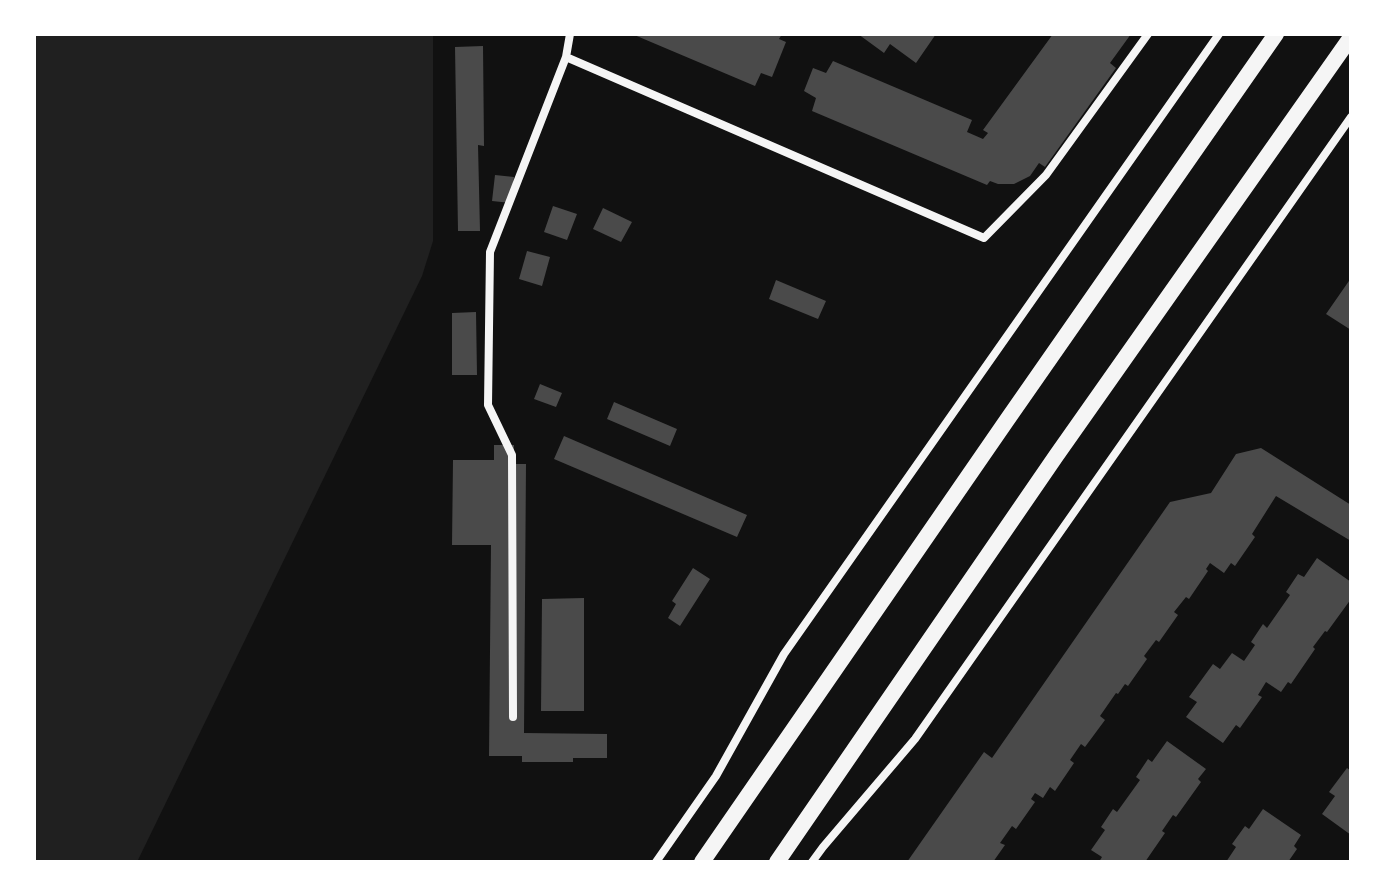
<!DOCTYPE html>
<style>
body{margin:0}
#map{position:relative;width:1385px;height:896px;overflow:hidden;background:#111;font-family:Helvetica,sans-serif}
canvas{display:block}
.frame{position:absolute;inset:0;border:36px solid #fff;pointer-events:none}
</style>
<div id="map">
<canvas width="1385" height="896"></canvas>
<div class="frame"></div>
</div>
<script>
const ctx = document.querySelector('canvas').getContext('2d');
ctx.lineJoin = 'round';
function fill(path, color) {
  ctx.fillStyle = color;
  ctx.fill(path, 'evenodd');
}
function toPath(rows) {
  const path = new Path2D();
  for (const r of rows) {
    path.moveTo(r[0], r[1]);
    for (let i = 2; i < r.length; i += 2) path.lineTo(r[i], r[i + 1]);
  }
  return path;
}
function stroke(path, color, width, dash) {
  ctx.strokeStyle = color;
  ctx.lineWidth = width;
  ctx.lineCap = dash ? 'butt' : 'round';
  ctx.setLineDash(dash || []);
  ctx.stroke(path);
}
fill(toPath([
 [34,34,433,34,433,241,422,276,137,862,34,862]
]), '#202020');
fill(toPath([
 [632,34,782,34,779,39,786,42,772,77,761,73,755,86],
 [858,34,936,34,916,63,890,44,884,53],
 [1053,34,1131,34,1110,63,1116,68,1045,167,1039,163,1030,176,1014,184,998,184,990,181,987,185,812,111,816,98,804,91,813,68,826,73,833,61,972,120,967,132,983,139,988,133,983,130],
 [483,46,484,146,478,145,480,231,458,231,455,47],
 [495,175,514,177,511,203,492,201],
 [553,206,577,214,567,240,544,232],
 [603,208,632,222,621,242,593,229],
 [527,251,550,257,542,286,519,279],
 [1351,278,1351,330,1326,314],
 [776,280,826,301,818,319,769,299],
 [476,312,477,375,452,375,452,313],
 [540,384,562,393,556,407,534,399],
 [614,402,677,429,670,446,607,419],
 [564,436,747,515,737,537,554,459],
 [494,445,514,445,514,464,526,464,524,733,607,734,607,758,573,758,573,762,522,762,522,756,489,756,491,545,452,545,453,460,494,460],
 [1261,448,1351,505,1351,541,1276,496,1252,534,1255,537,1235,566,1231,563,1224,573,1210,563,1206,569,1208,571,1189,599,1186,597,1174,612,1178,615,1159,642,1156,640,1144,656,1147,659,1128,686,1125,684,1118,694,1116,693,1100,716,1105,720,1085,747,1081,744,1070,760,1074,763,1055,791,1050,787,1043,798,1035,793,1031,799,1035,802,1016,829,1012,826,1000,843,1005,845,993,862,907,862,984,752,992,758,1170,502,1211,493,1236,454],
 [1317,558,1351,582,1351,593,1349,595,1351,599,1327,632,1325,631,1313,647,1315,649,1291,684,1288,682,1281,692,1266,682,1258,695,1262,697,1240,728,1236,725,1223,743,1186,717,1197,702,1189,697,1213,664,1220,669,1232,653,1244,661,1255,645,1251,642,1263,624,1267,628,1290,595,1286,592,1298,574,1304,577],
 [693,568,710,579,680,626,668,618,676,604,672,601],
 [584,598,584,711,541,711,542,599],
 [1167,741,1206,769,1198,779,1201,782,1176,817,1173,815,1162,831,1165,833,1145,862,1099,862,1102,857,1091,850,1105,830,1101,827,1113,809,1117,812,1140,780,1136,777,1148,759,1152,762],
 [1347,768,1351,771,1351,835,1322,814,1335,796,1329,792],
 [1263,809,1301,835,1294,846,1297,849,1288,862,1226,862,1236,847,1232,844,1245,826,1249,829]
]), '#4a4a4a');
stroke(toPath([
 [566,57,984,238,1046,175,1148,34],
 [513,717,512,455,488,405,490,252,566,57,570,34],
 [656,862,716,776,784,654,1219,34],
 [812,862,823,847,915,739,1351,117]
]), '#f5f5f5', 8);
stroke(toPath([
 [702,862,1007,420,1276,34],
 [777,862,1056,456,1351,37]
]), '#f5f5f5', 16);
</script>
